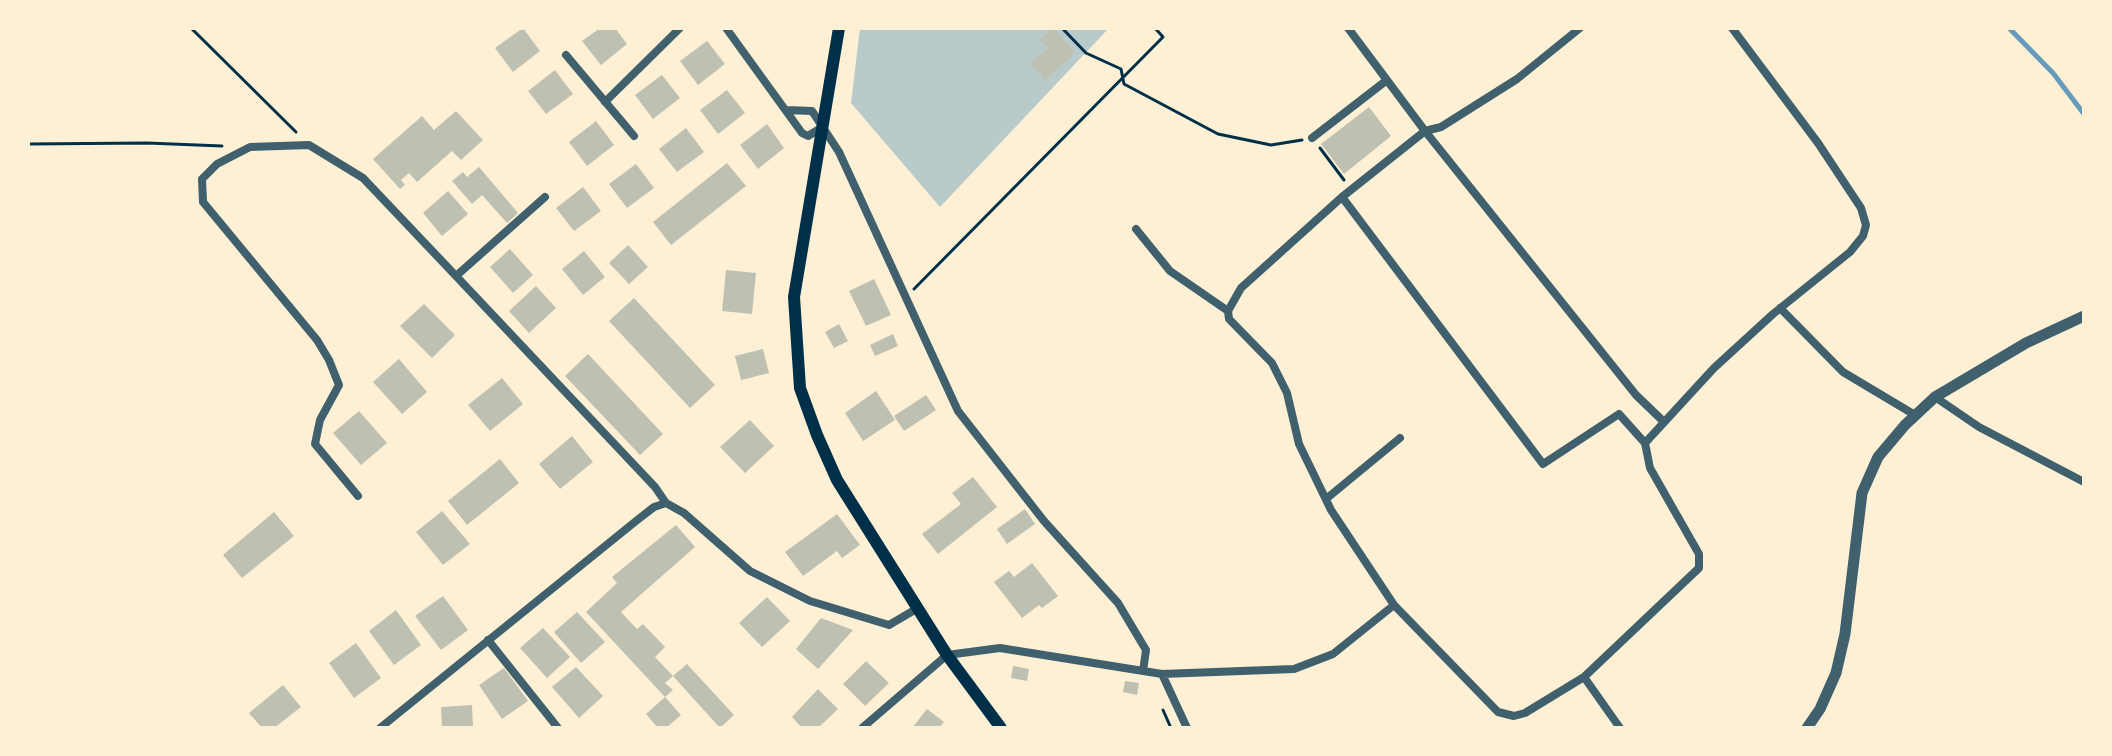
<!DOCTYPE html>
<style>
body{margin:0}
#map{position:relative;width:2112px;height:756px;overflow:hidden;background:#fdf0d5;font-family:"Archivo Narrow",sans-serif}
canvas{display:block}
.frame{position:absolute;inset:0;border:30px solid #fdf0d5;pointer-events:none}
</style>
<div id="map">
<canvas width="2112" height="756"></canvas>
<div class="frame"></div>
</div>
<script>
const ctx = document.querySelector('canvas').getContext('2d');
ctx.lineJoin = 'round';
function fill(path, color) {
  ctx.fillStyle = color;
  ctx.fill(path, 'evenodd');
}
function toPath(rows) {
  const path = new Path2D();
  for (const r of rows) {
    path.moveTo(r[0], r[1]);
    for (let i = 2; i < r.length; i += 2) path.lineTo(r[i], r[i + 1]);
  }
  return path;
}
function stroke(path, color, width, dash) {
  ctx.strokeStyle = color;
  ctx.lineWidth = width;
  ctx.lineCap = dash ? 'butt' : 'round';
  ctx.setLineDash(dash || []);
  ctx.stroke(path);
}
fill(toPath([
 [860,28,1109,28,940,207,851,103]
]), '#b9caca');
stroke(toPath([
 [2009,28,2053,73,2084,114]
]), '#669bbc', 5);
fill(toPath([
 [523,28,540,51,513,72,495,48],
 [600,28,615,28,627,44,601,65,582,41],
 [1054,28,1075,53,1045,80,1030,63,1048,48,1040,40],
 [707,41,725,64,698,85,680,61],
 [555,70,573,94,546,114,528,91],
 [662,75,680,98,653,119,635,95],
 [727,90,745,113,718,134,700,110],
 [1369,107,1391,136,1344,174,1321,144],
 [456,111,483,140,461,160,452,151,417,182,409,173,401,180,405,185,400,189,373,159,422,116,434,130],
 [596,121,614,145,587,166,569,142],
 [767,124,784,148,758,169,740,145],
 [686,128,704,152,677,172,659,149],
 [727,163,746,186,671,245,653,222],
 [636,164,654,188,627,208,609,184],
 [479,167,518,213,507,223,482,195,472,204,452,181,463,172,467,177],
 [583,187,601,211,574,231,556,208],
 [448,191,468,214,442,236,423,213],
 [628,245,648,267,629,284,609,263],
 [510,249,533,275,513,293,490,267],
 [584,251,605,277,583,295,562,269],
 [726,270,756,273,752,314,722,311],
 [874,279,891,315,866,326,849,291],
 [536,286,556,308,529,333,509,311],
 [634,298,715,385,690,408,609,321],
 [424,304,455,335,432,358,400,326],
 [839,324,848,341,834,348,825,332],
 [893,334,898,346,875,356,870,345],
 [763,349,769,373,741,380,735,356],
 [588,354,663,434,640,455,565,376],
 [399,359,427,392,402,414,373,382],
 [502,378,523,404,490,431,468,405],
 [876,391,895,420,863,441,845,413],
 [926,395,936,410,904,431,894,416],
 [359,411,387,443,361,465,333,433],
 [750,420,774,446,745,473,720,447],
 [572,436,593,462,560,489,539,464],
 [500,459,519,483,467,525,448,501],
 [973,477,997,507,938,554,922,534,961,504,952,493],
 [1025,509,1035,524,1007,544,997,529],
 [442,511,470,544,443,565,416,532],
 [274,512,294,536,242,578,223,555],
 [837,514,860,545,842,558,837,551,803,576,785,552],
 [676,525,695,547,621,612,637,629,643,624,665,647,655,657,673,676,665,683,673,690,665,697,586,612,617,583,612,577],
 [1032,563,1058,596,1042,608,1039,605,1022,618,994,582,1009,571,1014,577],
 [443,596,468,630,441,650,415,616],
 [767,597,790,621,762,647,739,623],
 [396,610,421,645,394,665,369,631],
 [577,612,605,642,581,663,554,632],
 [821,618,853,630,818,669,796,649],
 [543,628,570,657,547,678,520,648],
 [356,643,381,678,354,698,329,663],
 [866,661,889,683,865,706,843,684],
 [687,664,734,715,720,728,673,676],
 [1013,666,1029,669,1027,681,1011,678],
 [576,667,603,696,579,718,552,687],
 [504,668,528,701,502,719,479,685],
 [1125,681,1139,683,1137,695,1123,692],
 [283,685,301,707,274,728,262,728,249,713],
 [818,689,838,709,818,728,802,728,792,717],
 [665,697,681,715,666,728,658,728,646,714],
 [472,705,473,728,442,728,441,707],
 [927,709,944,722,939,728,912,728]
]), '#bec0b2');
stroke(toPath([
 [191,28,296,132],
 [1062,28,1086,53,1121,69,1124,84,1218,134,1271,145,1302,140],
 [28,144,147,143,222,146],
 [1320,148,1344,180],
 [914,289,1163,37,1155,28],
 [1163,710,1171,728]
]), '#003049', 3);
stroke(toPath([
 [726,28,802,133,808,136,821,128],
 [1348,28,1425,131,1636,395,1663,421],
 [566,55,634,136],
 [605,102,680,28],
 [787,110,812,111,839,152,958,411,1044,521,1118,603,1146,650,1143,671],
 [1312,138,1387,80],
 [545,197,456,276,655,487,666,503,684,513,750,571,810,601,889,625,918,608],
 [1136,229,1170,271,1228,311],
 [1780,308,1843,372,1915,415],
 [1228,311,1229,319,1272,363,1287,393,1299,444,1331,510,1394,605,1498,712,1514,716,1525,713,1584,677,1699,568,1699,554,1650,468,1645,443,1619,414,1543,464,1342,197],
 [1228,311,1241,288,1342,197,1425,131,1441,127,1517,79,1580,28],
 [1935,397,1979,427,2084,482],
 [1645,443,1714,368,1773,314,1850,252,1863,236,1866,225,1861,208,1818,143,1732,28],
 [358,496,315,444,320,420,339,385,329,360,317,340,203,202,202,179,217,164,250,147,309,145,363,178,456,276],
 [1326,499,1400,438],
 [488,640,558,728],
 [1162,674,1187,728],
 [1584,677,1620,728],
 [380,728,636,521,654,507,666,503],
 [862,728,947,655,1000,648,1162,674,1294,669,1333,654,1394,605]
]), '#3f606c', 8);
stroke(toPath([
 [1807,728,1820,709,1836,673,1845,634,1862,493,1878,457,1905,425,1935,397,2026,343,2084,316]
]), '#3f606c', 11);
stroke(toPath([
 [839,28,794,297,800,388,817,435,837,480,947,655,1001,728]
]), '#003049', 12);
</script>
